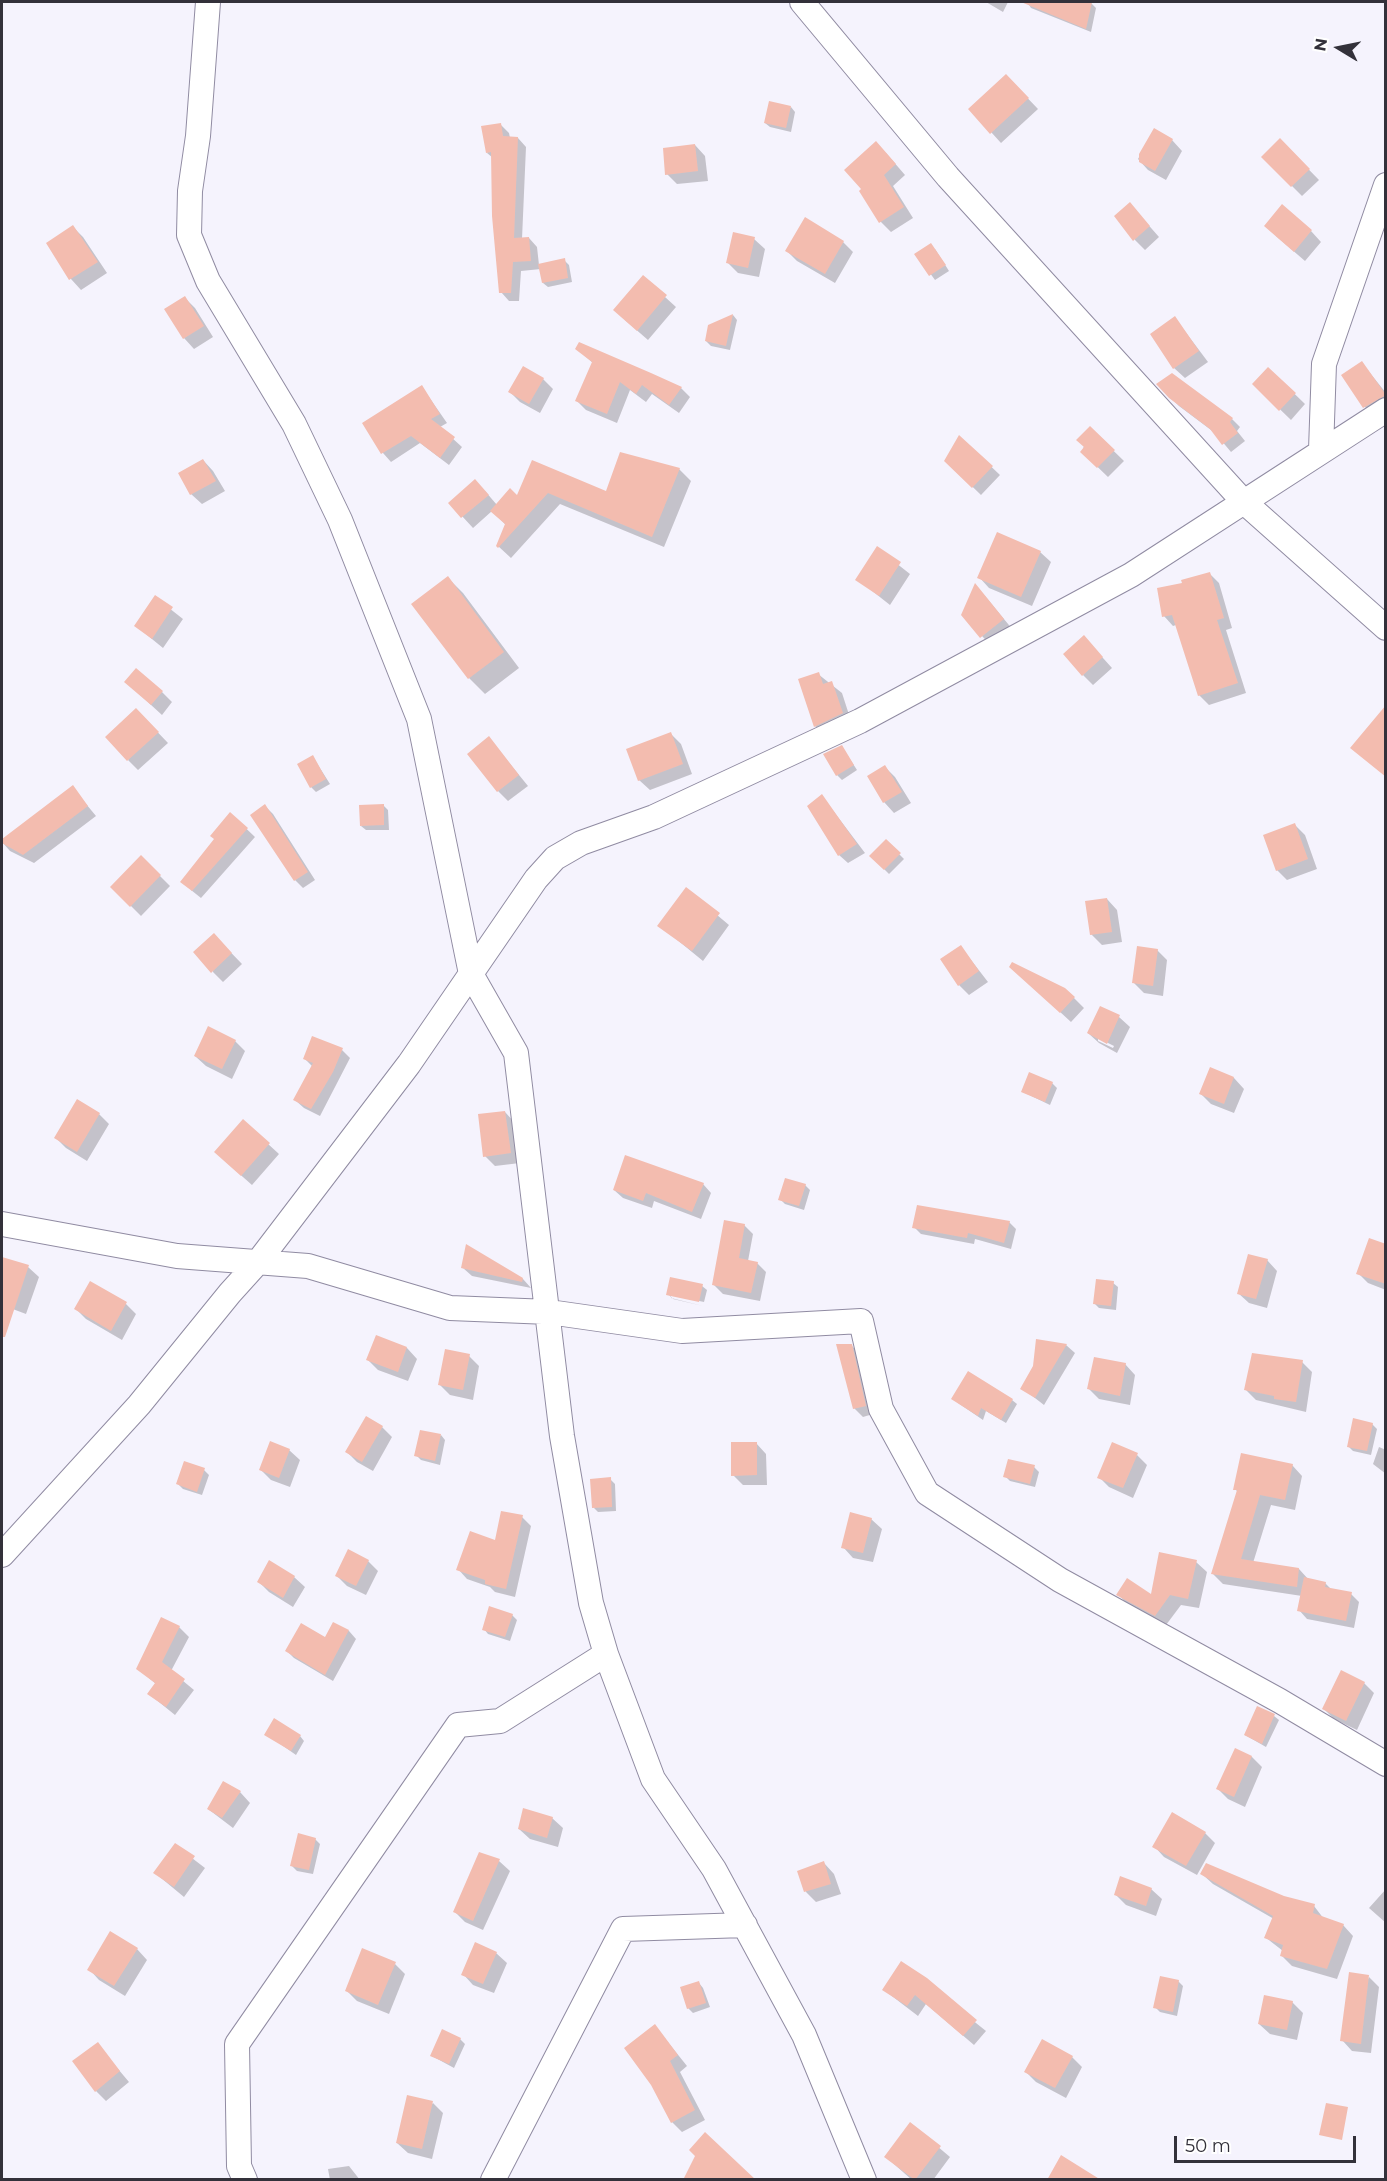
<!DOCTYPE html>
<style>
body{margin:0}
#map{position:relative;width:1387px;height:2181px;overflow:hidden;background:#f5f3fd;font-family:Montserrat,sans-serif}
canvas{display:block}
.frame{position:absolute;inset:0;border:3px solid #33313a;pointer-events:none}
.north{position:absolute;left:1309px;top:18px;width:60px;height:60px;-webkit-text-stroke:4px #fff;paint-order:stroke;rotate:280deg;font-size:16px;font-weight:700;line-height:24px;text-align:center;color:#33313a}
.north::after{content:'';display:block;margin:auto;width:21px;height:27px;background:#33313a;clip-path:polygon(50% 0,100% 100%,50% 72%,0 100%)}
.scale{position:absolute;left:1174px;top:2136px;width:182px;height:27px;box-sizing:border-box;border:3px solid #33313a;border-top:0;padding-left:8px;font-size:18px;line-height:21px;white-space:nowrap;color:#33313a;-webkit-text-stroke:4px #fff;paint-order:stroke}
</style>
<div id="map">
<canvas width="1387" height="2181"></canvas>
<div class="frame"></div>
<div class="north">N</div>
<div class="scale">50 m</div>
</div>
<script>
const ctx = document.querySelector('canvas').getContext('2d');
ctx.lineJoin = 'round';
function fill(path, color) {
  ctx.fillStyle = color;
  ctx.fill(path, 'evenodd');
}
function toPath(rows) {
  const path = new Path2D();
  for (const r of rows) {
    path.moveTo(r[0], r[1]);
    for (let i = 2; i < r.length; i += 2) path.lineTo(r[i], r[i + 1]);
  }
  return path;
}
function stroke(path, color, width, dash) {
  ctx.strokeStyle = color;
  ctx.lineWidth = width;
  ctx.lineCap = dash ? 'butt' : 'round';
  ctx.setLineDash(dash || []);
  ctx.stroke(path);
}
fill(toPath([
 [986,2,1008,2,1003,12],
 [1027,2,1091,3,1096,8,1091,32,1031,8],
 [1016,86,1038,109,1001,143,991,132],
 [791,107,795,112,791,132,770,127,765,123],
 [500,124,509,133,510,138,518,138,526,147,522,239,529,238,537,247,539,265,564,260,569,265,572,282,548,287,543,283,541,269,521,271,519,301,509,301,501,292,493,158,487,153],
 [1154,130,1172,140,1182,151,1166,180,1148,170,1138,159],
 [1280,140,1319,180,1302,196,1263,157],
 [695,145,705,156,708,181,677,184,667,174],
 [886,153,905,175,893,186,913,218,891,232,881,222,861,192],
 [1130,204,1159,237,1145,250,1135,240],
 [73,227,83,237,107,273,81,290,71,279,48,243],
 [1311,231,1321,242,1305,261,1276,236],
 [754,239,765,249,759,277,738,273,728,263],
 [843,242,853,252,835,283,797,261,787,251],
 [935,249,949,271,935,280,916,254],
 [643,277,676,307,648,340,625,320],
 [185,298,195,308,213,337,194,349,184,338,166,310],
 [733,315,737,320,730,350,711,346,706,341,710,326],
 [1175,318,1208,362,1185,378,1174,368],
 [577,349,681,388,690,397,679,413,652,394,646,402,630,390,617,423,586,410,577,401,593,363],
 [1362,363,1386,393,1386,411,1375,417,1365,407],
 [1269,369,1305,404,1291,420,1254,384],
 [543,379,553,389,540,413,520,402,510,392],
 [1158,385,1232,419,1240,427,1237,431,1245,441,1231,452,1215,433,1179,406],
 [422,387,447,423,440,427,462,447,449,465,420,443,391,462,383,453,364,423],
 [1090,428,1124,461,1108,477,1082,452],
 [960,437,1000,475,981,495,946,461],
 [203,460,213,471,225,491,202,504,191,494],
 [532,462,607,493,679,469,691,481,664,547,560,504,511,558,498,546,506,525,492,511,473,528,450,503,485,491,497,505,518,498],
 [877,548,910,574,890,605,857,579],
 [1040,552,1051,562,1032,606,989,588,979,577],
 [1209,573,1219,583,1232,628,1226,630,1246,693,1209,705,1199,695,1176,625,1173,626,1164,616,1183,584],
 [448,578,463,593,519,668,485,694,469,678,413,604],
 [985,596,1013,630,992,647,963,615],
 [155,597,183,619,163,648,136,626],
 [1094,648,1112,668,1093,685,1083,675],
 [818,674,842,693,852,724,825,736,815,726],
 [126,682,162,692,172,702,162,715],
 [146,720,168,743,138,770,128,760],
 [671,734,681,744,692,774,650,790,639,780],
 [489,738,528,786,508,801,498,791],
 [842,747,857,770,842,780,837,775],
 [313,757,330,784,316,792,311,787],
 [885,767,895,777,911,803,894,813,884,802,869,777],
 [72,787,96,816,34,863,10,851,2,842],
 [822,796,865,853,848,863,839,855],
 [383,805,388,810,389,830,366,830,361,826],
 [265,806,273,814,315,880,303,888,295,880],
 [231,814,255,837,201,898,191,890],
 [1295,825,1305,835,1317,869,1287,880,1277,870],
 [886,841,904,859,889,874,871,856],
 [141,857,170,886,141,916,112,887],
 [686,889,729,925,703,961,659,925],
 [1107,899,1117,910,1122,942,1102,945,1091,934],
 [214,935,242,964,223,982,213,972],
 [961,947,988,982,969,995,959,985],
 [1157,950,1167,960,1163,996,1144,993,1134,983],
 [1022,977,1074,998,1084,1008,1071,1022],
 [1101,1008,1119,1017,1130,1027,1117,1053,1099,1043,1088,1033],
 [1098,1038,1114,1046,1113,1048,1098,1041],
 [235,1041,245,1051,232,1079,206,1066,195,1056],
 [342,1050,350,1058,320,1116,304,1108,295,1100,313,1067,304,1058],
 [1211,1069,1234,1078,1244,1089,1234,1113,1211,1104,1201,1094],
 [1052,1083,1057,1088,1050,1105,1023,1092],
 [505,1112,515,1123,520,1163,495,1166,485,1156],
 [99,1114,109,1124,87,1161,66,1148,56,1138],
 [243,1121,279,1154,252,1185,226,1162],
 [703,1184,711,1193,701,1219,654,1201,652,1208,623,1198,614,1190],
 [805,1185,810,1190,804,1210,785,1204,780,1199],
 [1009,1222,1016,1229,1011,1249,975,1239,974,1244,921,1234,914,1227],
 [744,1225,753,1234,748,1261,757,1263,766,1272,760,1301,723,1294,714,1285],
 [1386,1245,1386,1290,1368,1283,1358,1273],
 [2,1258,28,1267,39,1277,26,1314,2,1305],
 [1267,1260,1277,1271,1267,1308,1249,1303,1238,1293],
 [463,1268,523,1279,531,1288,472,1276],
 [1113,1283,1118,1287,1116,1310,1099,1308,1094,1303],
 [702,1286,707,1290,704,1302,671,1295,671,1298,703,1306,673,1299,668,1294],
 [126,1304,136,1314,122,1340,86,1319,76,1309],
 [377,1337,407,1348,417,1359,408,1381,378,1370,368,1360],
 [851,1345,860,1354,873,1414,863,1417,854,1408],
 [1066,1345,1075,1353,1044,1405,1022,1388,1034,1366],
 [469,1356,479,1366,473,1400,450,1395,440,1385],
 [1302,1362,1312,1372,1306,1412,1256,1400,1246,1390],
 [1125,1364,1135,1375,1130,1405,1099,1399,1089,1389],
 [1012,1400,1017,1404,1006,1423,986,1411,983,1420,958,1403],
 [1372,1424,1377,1429,1371,1455,1353,1451,1348,1446],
 [382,1427,392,1437,373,1471,357,1462,347,1452],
 [441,1435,445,1440,440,1465,421,1460,416,1455],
 [756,1443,766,1454,767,1485,743,1485,733,1475],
 [1379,1447,1386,1450,1386,1474,1373,1464],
 [289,1450,300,1460,290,1487,271,1480,261,1470],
 [1137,1455,1147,1465,1133,1498,1109,1487,1099,1477],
 [1292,1465,1302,1476,1295,1510,1271,1505,1253,1563,1299,1569,1309,1580,1325,1583,1332,1590,1351,1594,1359,1602,1354,1628,1307,1619,1299,1610,1302,1596,1223,1584,1213,1574,1238,1492,1235,1489],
 [1034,1467,1039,1472,1035,1487,1010,1481,1005,1476],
 [204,1470,209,1475,202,1495,183,1489,178,1484],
 [610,1479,615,1484,616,1511,598,1512,594,1508],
 [522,1517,531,1526,515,1597,495,1592,490,1587,467,1579,458,1569,496,1542],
 [871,1519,882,1529,873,1562,853,1558,843,1547],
 [368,1561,378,1571,366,1595,347,1586,337,1576],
 [270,1562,294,1577,305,1587,293,1607,269,1592,259,1582],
 [1196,1562,1207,1572,1199,1608,1181,1605,1166,1625,1128,1605,1118,1594,1152,1597],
 [512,1615,517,1620,510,1641,488,1634,484,1629],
 [333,1624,349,1631,356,1639,333,1681,294,1658,287,1651,326,1640],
 [179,1627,189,1637,171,1671,194,1690,175,1715,149,1694,156,1684,137,1668],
 [1364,1683,1374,1693,1357,1730,1334,1719,1324,1709],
 [1274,1716,1279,1720,1266,1747,1245,1735],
 [266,1734,300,1736,304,1741,296,1755],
 [1236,1750,1252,1757,1262,1767,1245,1807,1228,1799,1218,1789],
 [223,1783,240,1792,250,1803,233,1828,208,1809],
 [552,1818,563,1828,558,1847,530,1839,519,1829],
 [1205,1833,1215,1843,1197,1875,1164,1857,1154,1846],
 [315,1839,320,1844,313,1874,297,1871,292,1866],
 [175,1845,205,1868,184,1897,155,1873],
 [480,1854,499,1861,510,1871,483,1930,465,1922,455,1912],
 [824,1863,834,1874,841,1894,816,1902,806,1892,799,1872],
 [1202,1874,1314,1906,1324,1919,1343,1925,1353,1936,1337,1979,1292,1966,1282,1956,1283,1951,1265,1937,1274,1919,1213,1884],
 [1151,1889,1162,1899,1156,1916,1126,1905,1116,1895],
 [1386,1889,1386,1923,1369,1908],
 [137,1949,147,1960,125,1996,99,1980,89,1969],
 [496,1953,507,1963,494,1993,473,1985,463,1974],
 [901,1963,986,2031,974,2045,926,2004,918,2016,884,1990],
 [395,1964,405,1974,389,2014,357,2001,347,1991],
 [1369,1977,1379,1987,1371,2053,1352,2051,1342,2040],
 [1178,1981,1183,1986,1177,2016,1160,2012,1155,2007],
 [699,1983,703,1988,710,2007,693,2013,688,2008],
 [1292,2002,1303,2013,1297,2040,1270,2034,1259,2024],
 [655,2026,687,2066,680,2072,705,2120,682,2132,672,2122],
 [460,2039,465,2044,454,2068,432,2056],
 [97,2044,129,2082,106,2101,96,2091],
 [1072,2057,1082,2067,1066,2098,1036,2082,1026,2072],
 [433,2103,443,2113,432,2159,408,2153,397,2143],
 [911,2124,950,2157,933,2180,912,2180,886,2157],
 [349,2166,360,2180,330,2180,328,2169]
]), '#0003');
fill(toPath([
 [1021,2,1092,2,1086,29],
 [1006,74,1029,98,990,134,968,109],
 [769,101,791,106,786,128,764,123],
 [501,123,503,136,518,137,514,238,529,237,531,261,513,262,511,293,499,293,492,216,491,152,486,153,481,126],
 [1154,128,1173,139,1155,171,1139,162,1139,154],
 [1280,138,1310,169,1291,187,1261,157],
 [876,141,896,164,884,175,904,207,879,223,859,191,861,189,844,170],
 [695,144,698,171,665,175,663,148],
 [1130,202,1150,226,1133,241,1114,216],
 [1282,204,1312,230,1294,252,1264,226],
 [805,217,844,241,825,274,785,251],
 [73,225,98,262,69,280,46,243],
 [733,232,755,237,748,268,726,263],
 [931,243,946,265,929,276,914,254],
 [565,258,568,278,542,283,538,264],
 [643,275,667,295,637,331,613,310],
 [185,296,204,326,183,339,164,309],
 [733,314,726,346,705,341,708,325],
 [1175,316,1199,351,1173,369,1150,334],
 [579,342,651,373,682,387,669,405,642,385,636,394,620,382,607,414,575,401,592,362,575,349],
 [1362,361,1386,395,1363,408,1341,375],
 [523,366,544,378,529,404,508,392],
 [1268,367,1296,393,1279,411,1252,384],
 [1172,373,1233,418,1230,422,1238,433,1222,445,1210,429,1169,398,1156,384],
 [422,385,440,414,431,419,455,437,440,458,411,436,381,454,362,423],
 [1090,426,1115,450,1097,468,1080,452,1084,447,1076,440],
 [959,435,993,466,972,488,944,461],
 [620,452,680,468,652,537,548,493,498,548,496,546,505,524,490,511,510,488,517,495,532,460,606,491],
 [203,459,216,481,190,495,178,473],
 [475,479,489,495,461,518,448,503],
 [997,532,1041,551,1021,597,977,578],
 [877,546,901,562,879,596,855,580],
 [1210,572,1224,618,1217,620,1238,683,1198,696,1172,615,1162,617,1157,588,1182,583,1181,580],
 [448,576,504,652,468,679,411,604],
 [975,583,1004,619,980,638,961,615],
 [155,595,173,607,152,639,134,626],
 [1084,635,1103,657,1082,676,1063,654],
 [136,668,163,691,151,705,124,682],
 [819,672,823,684,832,681,843,713,814,727,798,679],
 [1386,705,1386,777,1350,748],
 [136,708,159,732,127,761,105,737],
 [671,732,683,764,638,781,626,749],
 [489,736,519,775,497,792,467,754],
 [842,745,854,765,836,776,823,754],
 [313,755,326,779,310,788,297,764],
 [885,765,902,792,883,803,867,776],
 [73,785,88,806,23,855,2,843,2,839],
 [822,794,857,844,838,856,807,806],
 [265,804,308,872,294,881,250,815],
 [384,804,384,825,360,826,359,805],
 [230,812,248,828,192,891,180,882,214,839,210,836],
 [1295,823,1308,859,1276,871,1263,835],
 [886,839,901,853,884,870,869,856],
 [141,855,161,875,130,907,110,887],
 [686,887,720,913,692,951,657,926],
 [1107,898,1112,932,1090,935,1085,901],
 [214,933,232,953,211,973,193,952],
 [961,945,979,971,958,986,940,959],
 [1137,946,1158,949,1153,986,1132,983],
 [1012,962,1065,988,1075,997,1060,1013,1009,967],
 [1100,1006,1120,1015,1107,1044,1087,1033],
 [208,1026,236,1040,222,1069,194,1056],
 [312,1036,343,1048,333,1072,311,1109,293,1100,313,1063,303,1059],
 [1210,1067,1234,1077,1224,1104,1199,1094],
 [1029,1072,1053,1082,1045,1102,1021,1092],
 [77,1099,100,1113,77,1152,54,1138],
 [505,1111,511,1153,483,1157,478,1114],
 [243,1119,270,1143,241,1176,214,1152],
 [625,1155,704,1183,692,1212,646,1193,643,1201,613,1190],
 [785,1178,806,1184,799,1206,778,1200],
 [917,1205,1010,1221,1004,1243,968,1233,967,1238,912,1228],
 [724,1220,745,1224,739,1258,758,1262,751,1293,712,1285],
 [1369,1238,1386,1244,1386,1284,1356,1274],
 [466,1244,523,1278,522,1282,461,1268],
 [1248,1254,1268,1259,1256,1299,1237,1294],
 [2,1257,29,1265,5,1337,2,1337],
 [670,1277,703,1284,699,1302,666,1295],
 [1096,1279,1114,1281,1111,1306,1093,1304],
 [90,1281,127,1302,111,1331,74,1309],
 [376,1335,407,1347,398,1372,366,1360],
 [1036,1339,1067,1344,1035,1398,1020,1389,1033,1366],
 [836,1344,852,1344,866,1406,853,1409],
 [445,1349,470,1354,463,1390,438,1385],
 [1252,1353,1303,1360,1296,1402,1274,1399,1274,1396,1244,1390],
 [1094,1357,1126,1363,1120,1396,1087,1389],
 [968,1371,1013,1399,1001,1420,981,1408,978,1416,951,1399],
 [366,1416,383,1426,362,1462,345,1452],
 [1353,1418,1373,1423,1367,1451,1347,1447],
 [420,1430,441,1434,435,1461,414,1456],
 [270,1441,290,1449,279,1478,259,1470],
 [731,1442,757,1442,757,1475,731,1476],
 [1112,1442,1138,1453,1123,1488,1097,1478],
 [1241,1453,1293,1464,1285,1500,1260,1495,1241,1559,1299,1568,1297,1587,1211,1574,1237,1490,1233,1490],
 [1008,1459,1035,1465,1030,1484,1003,1477],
 [184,1461,205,1468,197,1492,176,1484],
 [611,1477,612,1507,592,1508,590,1479],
 [501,1511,523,1515,506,1589,485,1584,485,1580,456,1570,470,1531,495,1540],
 [850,1512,872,1518,863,1553,841,1548],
 [348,1549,369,1560,356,1586,335,1576],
 [1159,1552,1197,1560,1188,1599,1170,1595,1155,1616,1116,1595,1127,1578,1151,1594],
 [269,1560,295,1576,283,1598,257,1582],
 [1304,1577,1326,1582,1325,1587,1352,1592,1346,1621,1297,1611],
 [489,1606,513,1614,505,1637,482,1630],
 [161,1617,180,1626,162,1662,185,1679,166,1707,147,1694,155,1683,136,1669],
 [333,1622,349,1630,325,1675,285,1651,301,1623,325,1637],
 [1341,1670,1365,1682,1346,1721,1322,1709],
 [1257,1706,1275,1714,1262,1744,1244,1735],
 [274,1718,301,1735,291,1751,264,1735],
 [1235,1748,1252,1756,1234,1797,1216,1789],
 [223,1781,241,1791,222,1818,207,1809],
 [523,1808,553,1817,547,1838,518,1829],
 [1172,1812,1206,1832,1186,1866,1152,1847],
 [298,1833,316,1838,309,1870,290,1866],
 [175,1843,195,1856,174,1887,153,1873],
 [479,1852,500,1859,473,1921,453,1912],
 [824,1861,831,1884,804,1892,797,1871],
 [1206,1863,1284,1896,1315,1904,1313,1913,1344,1924,1327,1969,1280,1956,1283,1945,1264,1938,1273,1916,1200,1874],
 [1120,1876,1152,1888,1146,1906,1114,1895],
 [110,1931,138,1948,114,1986,87,1970],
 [475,1942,497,1952,483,1984,461,1975],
 [362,1948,396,1962,378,2005,345,1991],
 [901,1961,927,1978,977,2020,963,2036,915,1995,907,2006,882,1990],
 [1349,1972,1369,1975,1361,2044,1340,2041],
 [1160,1976,1179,1980,1173,2012,1153,2008],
 [699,1981,706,2003,687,2009,680,1987],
 [1264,1995,1293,2001,1287,2030,1258,2024],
 [655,2024,678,2055,670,2061,695,2110,671,2123,651,2085,624,2048],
 [442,2029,461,2038,449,2064,430,2056],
 [1042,2039,1073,2056,1055,2088,1024,2072],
 [98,2042,120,2071,95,2092,72,2061],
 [407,2095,433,2101,422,2149,396,2143],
 [1326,2103,1348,2107,1342,2140,1319,2135],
 [910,2122,941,2146,915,2180,884,2157],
 [705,2132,756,2180,683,2180,695,2156,689,2150],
 [1061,2155,1101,2180,1047,2180]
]), '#f3bcaf');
const minor = toPath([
 [208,2,198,136,190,191,189,235,208,281,294,424,340,520,419,719,471,974,516,1053,562,1436,591,1603,606,1654,500,1721,458,1725,237,2044,239,2166,245,2180],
 [802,2,948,177,1243,501,1386,628],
 [1321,450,1324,364,1386,185],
 [2,1224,177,1256,308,1266,450,1308,549,1312,682,1331,861,1321,881,1409,927,1493,1060,1580,1280,1701,1386,1764],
 [2,1555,139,1405,230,1293,258,1262,409,1064,536,879,555,858,581,843,654,817,860,721,1131,575,1386,410],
 [606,1654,653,1779,714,1869,804,2035,864,2180],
 [493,2180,623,1929,745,1925]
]);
stroke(minor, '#908ba2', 26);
stroke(minor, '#fff', 24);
</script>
